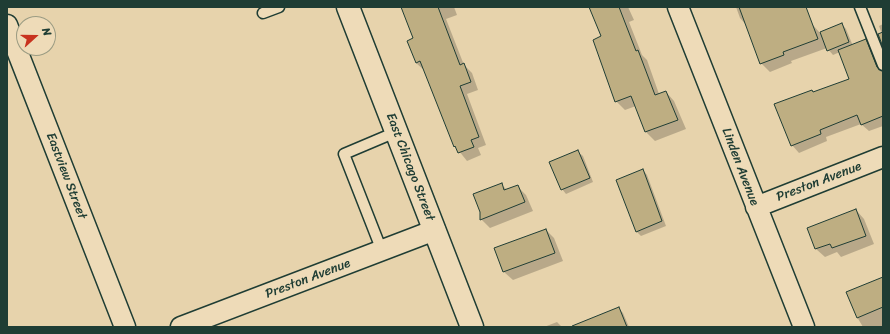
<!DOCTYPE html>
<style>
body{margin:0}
#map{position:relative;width:890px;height:334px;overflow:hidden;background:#e7d3ac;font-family:Sriracha,sans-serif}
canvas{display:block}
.frame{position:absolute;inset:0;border:8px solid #1f3d34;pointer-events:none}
.north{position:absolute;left:16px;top:16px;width:40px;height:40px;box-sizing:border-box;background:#eedbb8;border:1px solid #9b9c83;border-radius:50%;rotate:69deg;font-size:11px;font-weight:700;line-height:16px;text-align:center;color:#1f3d34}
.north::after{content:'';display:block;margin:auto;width:14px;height:18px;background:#c8321e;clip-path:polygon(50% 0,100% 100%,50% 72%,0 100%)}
</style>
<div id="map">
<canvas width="890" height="334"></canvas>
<div class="frame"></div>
<div class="north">N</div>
</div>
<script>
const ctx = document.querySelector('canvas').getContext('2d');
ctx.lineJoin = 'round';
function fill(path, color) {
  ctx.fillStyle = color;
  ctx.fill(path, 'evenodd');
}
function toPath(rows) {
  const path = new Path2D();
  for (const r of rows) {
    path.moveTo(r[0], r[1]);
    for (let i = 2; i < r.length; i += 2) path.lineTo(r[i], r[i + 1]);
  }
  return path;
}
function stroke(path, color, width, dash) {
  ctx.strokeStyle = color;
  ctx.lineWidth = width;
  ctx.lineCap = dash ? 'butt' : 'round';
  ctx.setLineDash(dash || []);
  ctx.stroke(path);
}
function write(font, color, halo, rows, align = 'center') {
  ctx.font = font + ' Sriracha,sans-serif';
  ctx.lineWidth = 3;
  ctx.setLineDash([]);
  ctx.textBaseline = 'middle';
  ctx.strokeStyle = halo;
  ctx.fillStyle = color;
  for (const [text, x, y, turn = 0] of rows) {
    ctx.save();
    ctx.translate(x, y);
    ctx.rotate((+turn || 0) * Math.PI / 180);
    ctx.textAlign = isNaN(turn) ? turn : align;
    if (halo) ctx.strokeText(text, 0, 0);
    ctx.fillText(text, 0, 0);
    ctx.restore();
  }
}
fill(toPath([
 [402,7,454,7,457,15,446,19,464,65,472,73,478,90,467,94,486,145,478,148,481,155,467,161,455,146,425,71,416,63,414,39],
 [594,7,628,7,634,20,629,22,642,55,647,60,659,94,666,92,674,101,686,129,655,141,646,132,636,106,625,110,616,101],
 [736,7,786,7,812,24,820,33,842,24,846,29,853,46,866,40,873,48,883,72,883,126,869,131,861,124,826,137,827,141,799,153,792,145,814,93,851,79,840,52,833,55,827,48,791,61,792,63,770,72,761,63,747,26,740,18],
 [883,24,883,45,882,34,879,26],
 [578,152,583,156,593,182,566,194,562,189],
 [643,170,647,175,666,226,641,236,636,231],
 [501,184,507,190,517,186,526,195,533,211,490,228,481,219],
 [856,210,864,219,874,244,841,257,837,252,825,257,816,249,808,228],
 [546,230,554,238,563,261,513,280,504,272],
 [883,278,883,327,863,327,857,317],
 [619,309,623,313,629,327,599,327],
 [557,322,562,327,544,327]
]), '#0003');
const building = toPath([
 [401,7,438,7,460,65,464,63,471,82,460,86,479,137,471,140,474,147,458,153,455,146,454,147,420,61,416,63,407,41,413,38,401,7],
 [589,7,619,7,636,51,638,50,655,95,666,91,678,120,645,132,631,96,615,102,593,40,601,36,589,7],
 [739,7,806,7,818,39,783,52,784,55,760,64,739,7],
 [842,23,849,42,827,51,820,32,842,23],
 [883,32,883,47,878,34,883,32],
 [866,39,877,67,883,71,883,116,861,125,857,115,820,130,821,134,791,146,774,104,812,90,813,92,849,79,838,50,866,39],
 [578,150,590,178,561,190,549,162,578,150],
 [643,169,662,221,636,232,616,180,643,169],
 [502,183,504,190,518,185,525,202,480,220,480,212,473,194,502,183],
 [856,209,866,236,832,248,830,244,815,249,807,228,856,209],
 [546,229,555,253,503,272,494,248,546,229],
 [883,277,883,307,857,318,846,292,883,277],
 [619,307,627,327,572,327,572,326,619,307]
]);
fill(building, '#beae82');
stroke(building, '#1f3d34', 1);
const lane = toPath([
 [860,7,883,65],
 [263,13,279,7],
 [382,251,344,154,396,132]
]);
const street = toPath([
 [678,7,804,327],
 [7,25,125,327],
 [756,207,883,157],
 [181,327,435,230]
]);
const secondary = toPath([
 [348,7,472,327]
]);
stroke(lane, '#1f3d34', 13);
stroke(street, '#1f3d34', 23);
stroke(secondary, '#1f3d34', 25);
stroke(lane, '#eedbb8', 10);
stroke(street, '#eedbb8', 20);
stroke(secondary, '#eedbb8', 22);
write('13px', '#1f3d34', '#eedbb8', [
 ["East Chicago Street",410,167,69],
 ["Linden Avenue",740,167,69],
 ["Eastview Street",66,176,69],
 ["Preston Avenue",819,182,-21],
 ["Preston Avenue",308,279,-21]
]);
</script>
